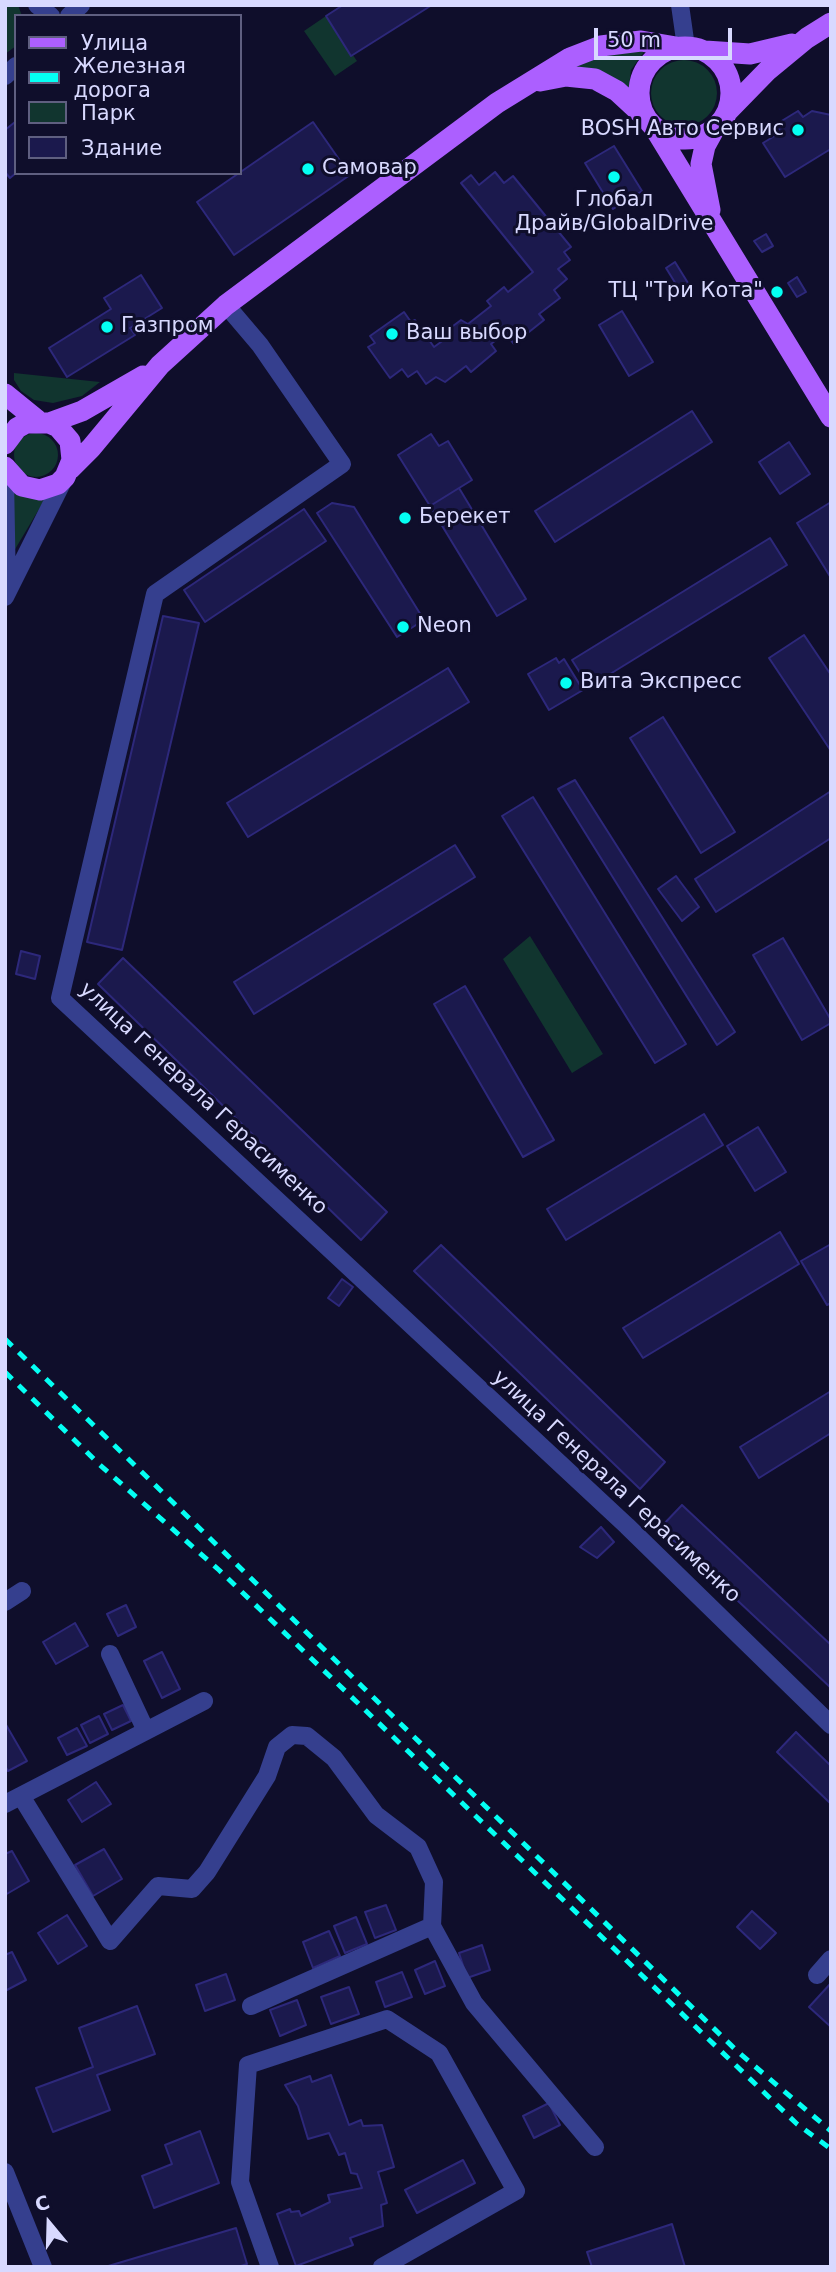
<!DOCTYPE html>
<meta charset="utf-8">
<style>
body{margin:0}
#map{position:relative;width:836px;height:2272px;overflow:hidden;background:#0f0e2b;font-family:"DejaVu Sans",sans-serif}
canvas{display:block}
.frame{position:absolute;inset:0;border:7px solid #d8d9ff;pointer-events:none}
.legend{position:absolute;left:14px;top:14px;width:228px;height:161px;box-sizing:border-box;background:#0f0e2b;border:2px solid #5f5f80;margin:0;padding:9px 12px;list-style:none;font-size:21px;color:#d8d9ff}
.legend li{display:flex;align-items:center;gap:14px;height:35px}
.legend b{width:35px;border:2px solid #5f5f80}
.north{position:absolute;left:14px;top:2188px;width:70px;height:70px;-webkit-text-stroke:5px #0f0e2b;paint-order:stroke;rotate:341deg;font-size:19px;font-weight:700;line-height:28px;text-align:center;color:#d8d9ff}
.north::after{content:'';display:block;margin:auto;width:24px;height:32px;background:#d8d9ff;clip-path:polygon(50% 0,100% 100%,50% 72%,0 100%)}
.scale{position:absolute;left:594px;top:28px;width:138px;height:32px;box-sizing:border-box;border:4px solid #d8d9ff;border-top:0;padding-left:9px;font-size:21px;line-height:24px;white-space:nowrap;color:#d8d9ff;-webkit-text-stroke:5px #0f0e2b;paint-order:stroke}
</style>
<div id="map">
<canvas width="836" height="2272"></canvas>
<div class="frame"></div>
<ul class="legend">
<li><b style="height:9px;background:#ac5fff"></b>Улица</li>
<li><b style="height:9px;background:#04fff3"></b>Железная дорога</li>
<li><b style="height:19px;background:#11352f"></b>Парк</li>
<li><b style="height:19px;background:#1b194d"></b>Здание</li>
</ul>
<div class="north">С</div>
<div class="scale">50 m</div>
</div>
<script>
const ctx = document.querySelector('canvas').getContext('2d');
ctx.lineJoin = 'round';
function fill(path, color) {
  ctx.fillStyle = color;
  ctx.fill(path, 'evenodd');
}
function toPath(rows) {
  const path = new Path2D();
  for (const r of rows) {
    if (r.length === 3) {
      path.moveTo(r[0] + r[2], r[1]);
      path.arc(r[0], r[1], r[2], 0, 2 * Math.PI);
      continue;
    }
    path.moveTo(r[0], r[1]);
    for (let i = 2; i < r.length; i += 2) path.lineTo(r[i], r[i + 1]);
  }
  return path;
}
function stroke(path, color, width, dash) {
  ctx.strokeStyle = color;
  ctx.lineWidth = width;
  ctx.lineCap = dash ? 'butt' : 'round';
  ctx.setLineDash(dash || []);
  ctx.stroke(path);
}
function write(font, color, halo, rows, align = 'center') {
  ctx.font = font + ' "DejaVu Sans",sans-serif';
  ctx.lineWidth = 6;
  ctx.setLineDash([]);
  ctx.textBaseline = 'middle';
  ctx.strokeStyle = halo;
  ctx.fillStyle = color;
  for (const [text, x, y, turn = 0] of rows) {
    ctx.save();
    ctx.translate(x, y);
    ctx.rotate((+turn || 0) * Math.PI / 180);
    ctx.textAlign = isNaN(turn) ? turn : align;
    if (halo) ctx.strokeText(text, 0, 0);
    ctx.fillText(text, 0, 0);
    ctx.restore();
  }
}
fill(toPath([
 [5,5,18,5,22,16,16,16,16,46,5,54],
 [326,16,357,61,335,76,304,31],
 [646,49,631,70,628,94,562,67,582,57],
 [684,93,33],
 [14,373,100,382,82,396,53,403,34,400,21,391,14,380],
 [36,455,22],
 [11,487,48,494,14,551],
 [530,936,603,1054,572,1073,503,959]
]), '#11352f');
const building = toPath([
 [343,5,432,5,351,56,326,16,343,5],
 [798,111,803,117,812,111,831,115,831,153,829,150,785,177,763,143,781,132,775,125,798,111],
 [15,122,16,173,10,178,5,172,5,130,15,122],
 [313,122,350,175,234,255,197,202,313,122],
 [614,146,642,191,613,209,585,163,614,146],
 [495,172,504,183,513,176,571,247,564,252,570,260,558,269,567,279,554,290,560,298,539,314,544,320,514,344,505,333,491,344,496,351,471,372,466,366,445,382,436,377,426,384,417,371,408,377,402,369,390,378,368,347,375,343,370,336,404,312,411,322,415,320,434,347,452,334,449,329,461,320,468,324,491,306,487,301,504,287,508,292,533,272,461,183,471,175,479,185,495,172],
 [766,234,773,246,762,252,754,241,766,234],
 [675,262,688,283,679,289,666,268,675,262],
 [141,275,162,308,130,328,135,335,67,377,49,348,111,309,104,298,141,275],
 [797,277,806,292,797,297,788,283,797,277],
 [622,311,653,362,629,376,599,325,622,311],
 [692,411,712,442,555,542,535,511,692,411],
 [431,434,439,446,448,441,472,480,430,506,398,455,431,434],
 [789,442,810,474,780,494,759,462,789,442],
 [459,488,526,599,497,616,430,506,459,488],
 [831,502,831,578,797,523,831,502],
 [332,503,354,507,424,620,397,637,317,513,332,503],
 [304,509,326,541,205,622,184,590,304,509],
 [770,538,787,565,589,687,572,660,770,538],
 [163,616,199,623,122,950,87,942,163,616],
 [804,635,831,675,831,751,769,658,804,635],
 [556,658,559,663,564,659,583,690,549,710,528,674,556,658],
 [448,668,469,702,248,837,227,803,448,668],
 [663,717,735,832,701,853,630,738,663,717],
 [575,780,735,1032,717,1045,558,789,575,780],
 [831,791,831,838,716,912,695,879,831,791],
 [533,797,686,1044,655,1063,502,816,533,797],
 [455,845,475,877,254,1014,234,982,455,845],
 [676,876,699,907,682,921,658,889,676,876],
 [783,938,831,1020,831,1023,802,1040,753,955,783,938],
 [21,951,40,956,35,979,16,974,21,951],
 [123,958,387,1212,361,1240,98,984,123,958],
 [465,986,554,1140,523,1157,434,1004,465,986],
 [704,1114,723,1145,566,1240,547,1209,704,1114],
 [758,1127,786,1172,755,1191,727,1146,758,1127],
 [780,1232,799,1264,643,1358,623,1328,780,1232],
 [831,1244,831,1303,827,1305,801,1261,831,1244],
 [441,1245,665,1462,640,1489,414,1271,441,1245],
 [342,1279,353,1287,339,1306,328,1298,342,1279],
 [831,1391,831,1433,759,1478,740,1447,831,1391],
 [682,1505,831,1645,831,1688,660,1528,682,1505],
 [601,1527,614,1542,597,1558,580,1547,601,1527],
 [126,1605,136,1627,118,1636,107,1614,126,1605],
 [75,1623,88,1646,56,1664,43,1642,75,1623],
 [162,1652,180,1689,162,1698,144,1661,162,1652],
 [123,1705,131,1721,112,1730,104,1714,123,1705],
 [99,1716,108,1734,90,1743,81,1725,99,1716],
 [5,1723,27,1761,8,1771,5,1766,5,1723],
 [77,1728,87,1746,67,1755,58,1738,77,1728],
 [796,1732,831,1766,831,1804,777,1752,796,1732],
 [96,1782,111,1804,82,1822,68,1800,96,1782],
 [104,1849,122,1879,93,1896,75,1865,104,1849],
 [12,1851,29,1881,5,1895,5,1854,12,1851],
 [386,1905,396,1930,375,1938,365,1912,386,1905],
 [752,1911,776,1933,760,1949,737,1927,752,1911],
 [67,1915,87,1946,58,1964,38,1933,67,1915],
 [356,1917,367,1944,345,1953,334,1926,356,1917],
 [329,1931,340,1956,313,1968,303,1942,329,1931],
 [482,1945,490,1970,467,1978,459,1953,482,1945],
 [12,1952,26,1980,5,1991,5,1955,12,1952],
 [435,1961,445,1986,425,1994,415,1970,435,1961],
 [402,1972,412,1997,385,2007,376,1982,402,1972],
 [226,1974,235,2000,205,2011,196,1985,226,1974],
 [831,1983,831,2027,809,2007,831,1983],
 [349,1987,359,2014,331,2024,321,1997,349,1987],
 [297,2000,306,2025,280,2036,270,2010,297,2000],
 [137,2006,155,2054,97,2075,110,2110,53,2132,36,2088,93,2067,79,2028,137,2006],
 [331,2075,349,2125,361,2120,363,2126,382,2125,394,2167,378,2172,387,2203,381,2205,383,2226,350,2238,353,2245,296,2266,277,2214,290,2209,291,2212,299,2211,301,2216,330,2202,328,2195,362,2188,357,2174,351,2173,345,2153,339,2155,329,2133,308,2139,298,2106,285,2085,310,2076,312,2082,331,2075],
 [549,2103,560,2125,534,2138,523,2116,549,2103],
 [200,2131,219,2183,154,2208,142,2176,172,2164,165,2145,200,2131],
 [463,2160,475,2183,417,2213,405,2190,463,2160],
 [672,2224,685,2267,592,2267,587,2252,672,2224],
 [236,2228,247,2264,238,2267,105,2267,236,2228]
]);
fill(building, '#1b194d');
stroke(building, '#2d287b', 2);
stroke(toPath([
 [37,5,51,16],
 [680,5,686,47],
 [69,16,81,5],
 [5,76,16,66],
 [226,305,260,345,342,464,155,594,60,998,627,1526,831,1725],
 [5,478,7,589],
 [5,597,65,477],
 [5,1602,22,1591],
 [110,1654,146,1731],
 [21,1796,110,1941,158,1886,192,1889,207,1872,267,1776,277,1747,292,1735,307,1736,334,1758,376,1815,418,1847,434,1882,432,1926],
 [5,1804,204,1701],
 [432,1926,474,2003,595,2147],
 [817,1975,831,1959],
 [251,2006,432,1926],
 [5,2172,43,2267],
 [270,2267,240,2182,248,2065,387,2019,439,2053,516,2191,382,2267]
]), '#353f8e', 18);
stroke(toPath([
 [685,93,46],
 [705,51,750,54,792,44],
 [540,81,566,76,595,79,617,91,644,116],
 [727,112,767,71,807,38,831,23],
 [654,127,831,417],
 [710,210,701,164,705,146,716,126],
 [5,394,37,420],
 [49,423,82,411,143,376],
 [5,444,17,428,26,423,49,423,58,427,70,441,72,460,65,477,58,484,40,490,22,486,5,467],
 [70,469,91,448,160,365,226,305,497,103,570,58,601,46,641,41,676,47]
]), '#ac5fff', 21);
stroke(toPath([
 [5,1339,738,2052,831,2131],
 [5,1372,100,1465,219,1570,797,2124,831,2149]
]), '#04fff3', 5, [10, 9]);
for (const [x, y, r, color] of [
 [798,130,7,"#04fff3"],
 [308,169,7,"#04fff3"],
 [614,177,7,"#04fff3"],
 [777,292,7,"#04fff3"],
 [107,327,7,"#04fff3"],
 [392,334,7,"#04fff3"],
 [405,518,7,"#04fff3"],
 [403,627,7,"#04fff3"],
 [566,683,7,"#04fff3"]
]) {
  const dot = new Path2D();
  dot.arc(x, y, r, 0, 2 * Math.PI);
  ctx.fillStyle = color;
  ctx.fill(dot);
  stroke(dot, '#0f0e2b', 2.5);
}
write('21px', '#d8d9ff', '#0f0e2b', [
 ["BOSH Авто Сервис",784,130,"right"],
 ["Самовар",322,169],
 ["Глобал",614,201,"center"],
 ["Драйв/GlobalDrive",614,225,"center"],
 ["ТЦ \"Три Кота\"",763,292,"right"],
 ["Газпром",121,327],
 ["Ваш выбор",406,334],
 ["Берекет",419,518],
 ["Neon",417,627],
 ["Вита Экспресс",580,683]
], 'left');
write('21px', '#d8d9ff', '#0f0e2b', [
 ["улица Генерала Герасименко",203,1099,43],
 ["улица Генерала Герасименко",616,1487,43]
]);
</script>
